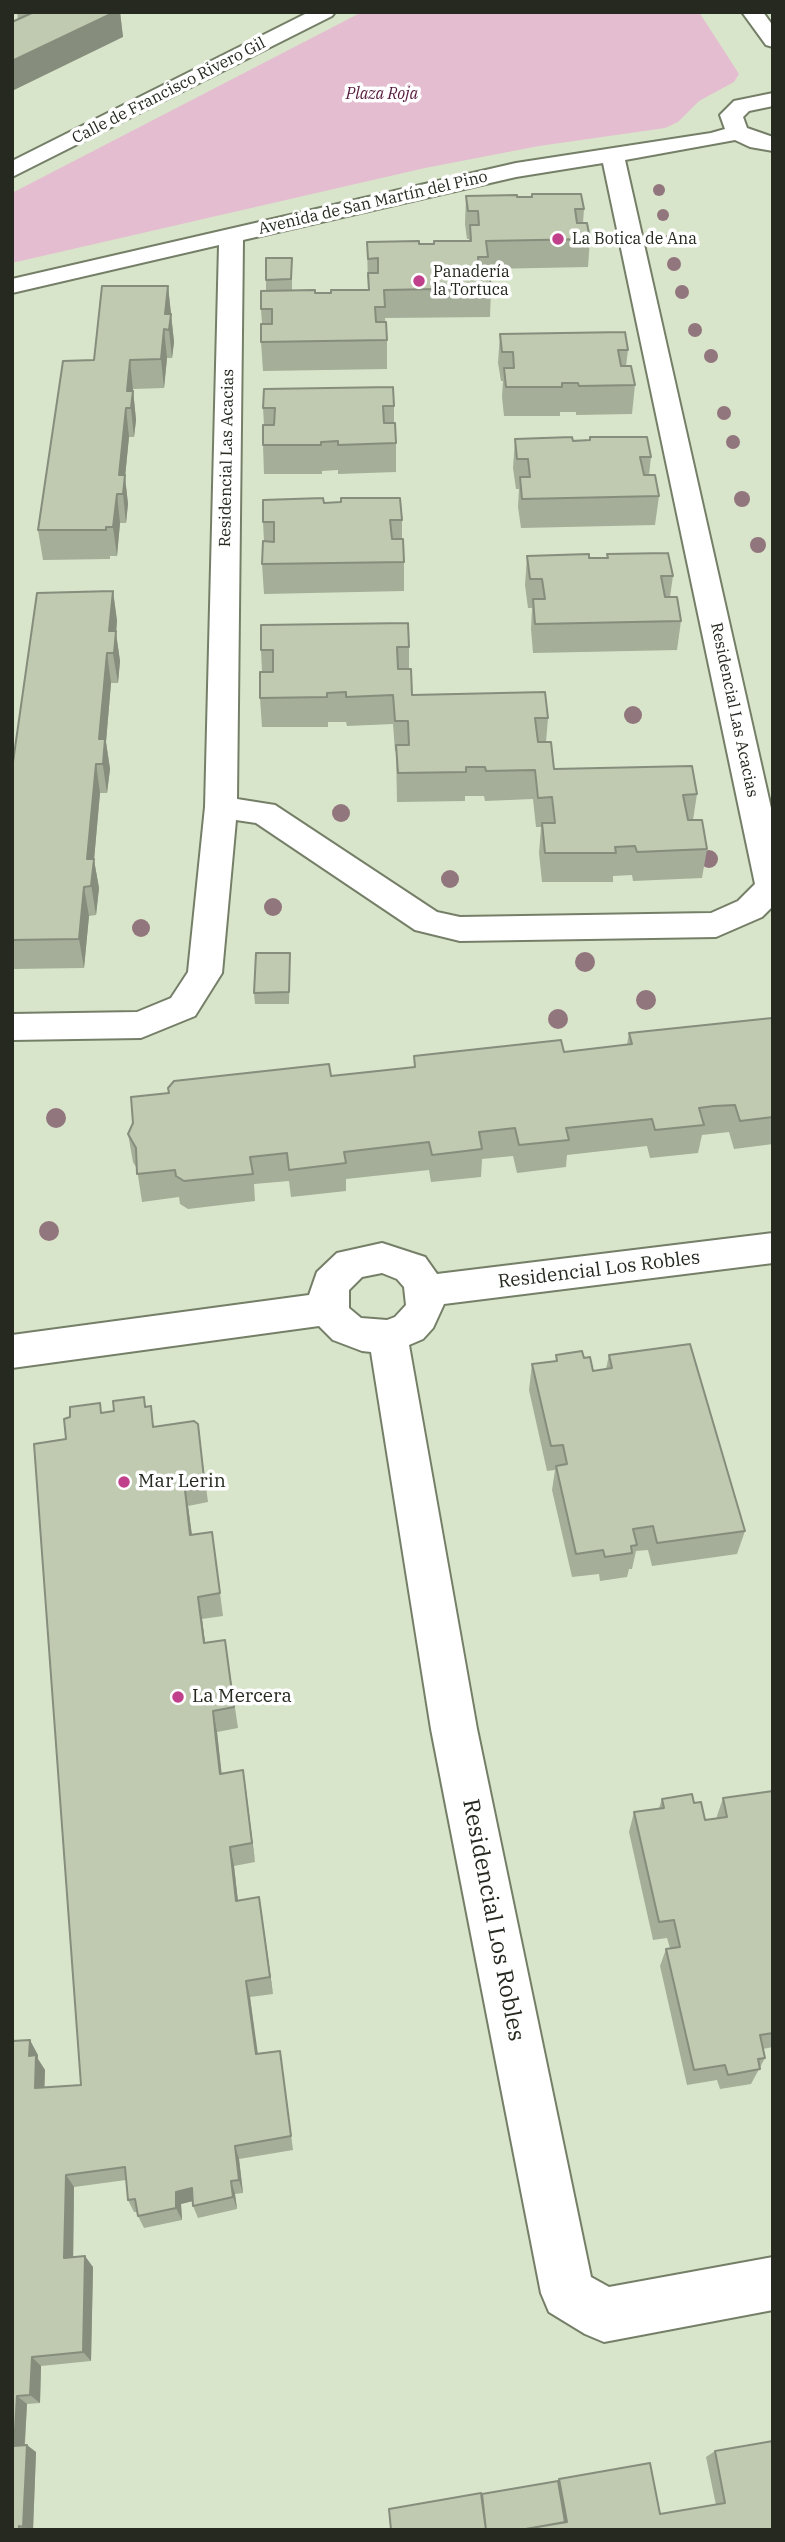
<!DOCTYPE html>
<meta charset="utf-8">
<style>
body{margin:0}
#map{position:relative;width:785px;height:2542px;overflow:hidden;background:#d9e5cb;font-family:"IBM Plex Serif",serif}
canvas{display:block}
.frame{position:absolute;inset:0;border:14px solid #25291f;pointer-events:none}
</style>
<div id="map">
<canvas width="785" height="2542"></canvas>
<div class="frame"></div>
</div>
<script>
const ctx = document.querySelector('canvas').getContext('2d');
ctx.lineJoin = 'round';
function fill(path, color) {
  ctx.fillStyle = color;
  ctx.fill(path, 'evenodd');
}
function toPath(rows) {
  const path = new Path2D();
  for (const r of rows) {
    path.moveTo(r[0], r[1]);
    for (let i = 2; i < r.length; i += 2) path.lineTo(r[i], r[i + 1]);
  }
  return path;
}
function stroke(path, color, width, dash) {
  ctx.strokeStyle = color;
  ctx.lineWidth = width;
  ctx.lineCap = dash ? 'butt' : 'round';
  ctx.setLineDash(dash || []);
  ctx.stroke(path);
}
function write(font, color, halo, rows, align = 'center') {
  ctx.font = font + ' "IBM Plex Serif",serif';
  ctx.lineWidth = 7;
  ctx.setLineDash([]);
  ctx.textBaseline = 'middle';
  ctx.strokeStyle = halo;
  ctx.fillStyle = color;
  for (const [text, x, y, turn = 0] of rows) {
    ctx.save();
    ctx.translate(x, y);
    ctx.rotate((+turn || 0) * Math.PI / 180);
    ctx.textAlign = isNaN(turn) ? turn : align;
    if (halo) ctx.strokeText(text, 0, 0);
    ctx.fillText(text, 0, 0);
    ctx.restore();
  }
}
fill(toPath([
 [362,12,699,12,739,74,734,82,699,101,678,122,665,128,539,146,425,168,12,263,12,193]
]), '#e4bdd0');
const minor = toPath([
 [309,12,335,12,332,16,12,177,12,161,309,12],
 [742,12,763,12,773,26,773,47,766,45,742,12],
 [773,93,773,106,749,111,743,117,747,128,773,137,773,151,750,147,735,140,625,160,773,817,773,906,762,917,716,937,460,941,415,930,256,823,236,820,222,973,195,1016,141,1038,12,1040,12,1014,137,1012,171,998,188,972,205,807,219,245,12,293,12,279,516,163,711,133,725,129,720,115,734,101,773,93],
 [603,163,755,884,738,901,711,913,460,917,437,912,275,805,237,799,243,240,516,177,603,163],
 [773,1233,773,1263,444,1304,433,1328,423,1339,409,1345,477,1729,591,2277,609,2287,773,2257,773,2310,604,2342,585,2334,549,2312,541,2293,431,1729,371,1352,362,1351,333,1340,319,1326,12,1368,12,1335,309,1295,317,1272,337,1253,382,1243,425,1257,437,1274,773,1233],
 [382,1273,397,1279,404,1287,406,1305,395,1317,387,1320,361,1318,349,1308,349,1290,362,1277,382,1273]
]);
stroke(minor, '#757f68', 4);
fill(minor, '#fff');
ctx.fillStyle = '#92767d';
for (const [x, y, r] of [
 [659,190,6],
 [663,215,6],
 [670,240,6],
 [674,264,7],
 [682,292,7],
 [695,330,7],
 [711,356,7],
 [724,413,7],
 [733,442,7],
 [742,499,8],
 [758,545,8],
 [633,715,9],
 [341,813,9],
 [709,859,9],
 [450,879,9],
 [273,907,9],
 [141,928,9],
 [585,962,10],
 [646,1000,10],
 [558,1019,10],
 [56,1118,10],
 [49,1231,10]
]) {
  ctx.beginPath();
  ctx.arc(x, y, r, 0, 2 * Math.PI);
  ctx.fill();
}
fill(toPath([
 [17,12,120,12,123,37,18,20],
 [466,196,517,197,584,209,583,223,590,239,588,267,487,269,491,288,490,317,385,318,387,340,387,369,263,371,261,342,262,324,261,309,315,293,331,293,368,290,367,242,434,244,469,241,469,239,467,239,465,224],
 [292,269,292,291,266,291,266,280],
 [168,286,174,342,172,358,167,358,164,388,133,389,136,420,134,437,129,437,125,477,128,504,126,523,120,523,117,556,110,556,110,559,43,560,38,530,94,360],
 [500,334,628,350,626,366,635,385,632,414,576,415,576,412,560,412,560,416,504,416,502,397,503,381,501,381,498,363],
 [394,406,394,423,396,443,396,472,338,474,338,470,322,471,322,474,264,474,263,445,264,425,263,408],
 [590,437,651,457,649,475,659,496,655,525,521,528,518,507,519,489,516,489,513,468,515,439,589,440],
 [324,503,402,520,402,539,404,562,404,591,264,594,262,564,264,541,263,522],
 [607,554,673,576,670,597,681,621,677,650,533,653,531,629,532,608,528,608,525,585,527,556,607,558],
 [113,591,117,621,116,633,120,661,118,683,111,683,106,742,110,769,107,793,100,793,94,860,99,888,96,915,89,916,84,968,12,969,12,769],
 [409,647,409,669,412,695,548,718,546,742,554,769,697,794,693,820,707,849,702,878,633,881,632,875,613,876,613,882,542,882,539,853,541,827,536,827,533,799,485,801,484,796,465,796,465,801,397,802,396,751,395,751,393,724,347,726,346,722,328,722,328,727,262,727,260,698,262,672,261,650],
 [290,953,289,1004,255,1004,254,993],
 [773,1021,773,1144,734,1149,729,1132,702,1135,698,1153,650,1158,647,1146,567,1155,566,1167,517,1173,513,1156,482,1159,481,1177,431,1182,429,1170,346,1179,346,1191,291,1197,289,1181,254,1184,255,1201,188,1209,180,1204,179,1197,142,1202,137,1169,133,1162,128,1134,331,1076,414,1067,414,1056,564,1052,627,1045,629,1033],
 [556,1355,584,1358,593,1371,606,1369,609,1355,745,1531,737,1554,652,1566,648,1550,636,1551,632,1569,629,1569,627,1577,600,1581,599,1574,572,1577,552,1490,555,1470,547,1471,529,1390,532,1364,556,1361],
 [144,1397,146,1407,155,1427,201,1449,208,1502,188,1506,192,1535,212,1532,223,1616,202,1619,205,1643,225,1640,238,1728,217,1732,220,1761,221,1773,243,1770,255,1862,234,1866,238,1901,259,1897,273,1994,250,1997,257,2054,282,2066,293,2150,239,2159,243,2193,235,2194,237,2209,198,2218,193,2206,193,2201,181,2204,182,2220,144,2228,138,2216,137,2212,134,2212,128,2200,126,2180,74,2187,73,2257,93,2267,91,2361,41,2366,40,2403,27,2404,25,2445,36,2452,33,2530,12,2530,12,2041,38,2055,38,2059,45,2070,44,2088,81,2085,66,1439,102,1413,114,1411],
 [773,1791,773,2047,763,2049,765,2058,751,2084,720,2089,717,2080,687,2085,660,1966,666,1949,670,1948,667,1938,653,1940,629,1832,634,1812,659,1808,662,1799,694,1803,705,1820,716,1819,723,1798],
 [715,2451,773,2530,391,2530,389,2514,558,2481,559,2479,660,2514,716,2505,706,2457]
]), '#a4ae98');
fill(toPath([
 [115,12,120,12,123,37,12,91,12,61],
 [168,286,171,314,165,314],
 [171,314,174,342,172,358,169,330],
 [164,329,167,358,164,388,161,359],
 [130,360,136,420,134,437,131,408,127,391],
 [126,408,129,437,125,477,128,504,126,523,123,494,119,475],
 [117,494,120,523,117,556,113,527],
 [113,591,117,621,116,633,120,661,118,683,109,631],
 [107,653,111,683,106,742,110,769,107,793,99,739],
 [96,764,100,793,94,860,99,888,96,915,87,859],
 [84,887,89,916,84,968,79,939],
 [184,1481,188,1506,195,1558,190,1535],
 [198,1597,202,1619,208,1665,204,1643],
 [213,1711,217,1732,224,1794,220,1774],
 [243,1770,246,1790,255,1862,252,1843],
 [230,1847,234,1866,240,1919,236,1901],
 [259,1897,262,1915,273,1994,270,1977],
 [246,1981,250,1997,260,2069,256,2054],
 [30,2040,38,2055,38,2059,45,2070,44,2103,35,2088,29,2056],
 [235,2146,239,2159,243,2193,239,2180],
 [66,2175,74,2187,73,2269,64,2258],
 [231,2181,235,2194,237,2209,233,2197],
 [192,2188,197,2200,181,2204,182,2220,176,2208,176,2192],
 [85,2256,93,2267,91,2361,83,2352],
 [32,2357,41,2366,40,2403,30,2395],
 [17,2396,27,2404,24,2452,14,2446],
 [27,2445,36,2452,33,2530,30,2530,23,2527]
]), '#868d7c');
const building = toPath([
 [34,12,115,12,12,61,12,22,34,12],
 [532,194,581,194,584,209,575,209,577,223,587,223,590,239,486,241,488,257,478,257,479,271,489,271,491,288,384,290,385,307,375,307,376,322,386,322,387,340,261,342,261,324,272,324,272,309,261,309,261,291,315,290,315,293,331,293,331,290,369,290,368,273,378,273,378,258,368,259,367,242,419,241,419,244,434,244,434,241,471,241,470,225,479,225,478,211,468,211,466,196,517,195,517,197,532,197,532,194],
 [266,258,292,258,291,279,266,280,266,258],
 [102,286,168,286,165,314,171,314,169,330,164,329,161,359,130,360,127,391,133,391,132,399,131,408,126,408,119,475,125,475,123,494,117,494,113,527,106,527,106,530,38,530,63,361,94,360,102,286],
 [625,332,628,350,618,350,621,366,631,366,635,385,579,386,578,383,562,383,562,387,506,387,504,368,514,368,513,352,502,352,500,334,625,332],
 [393,387,394,406,383,406,384,423,395,423,396,443,338,445,338,441,321,442,321,445,263,445,263,425,274,425,275,408,263,408,264,389,393,387],
 [572,437,573,441,590,440,590,437,647,437,651,457,640,457,644,475,655,475,659,496,522,499,520,477,530,477,528,459,517,459,515,439,572,437],
 [323,498,324,503,341,502,341,498,400,498,402,520,390,520,392,539,403,539,404,562,262,564,263,541,274,542,274,522,263,522,263,500,323,498],
 [668,553,673,576,661,576,665,597,677,597,681,621,535,624,533,599,545,599,542,579,530,579,527,556,589,554,589,558,608,558,607,554,668,553],
 [113,591,109,631,116,631,114,653,107,653,99,739,105,739,103,764,96,764,87,859,94,859,91,886,84,887,79,939,12,940,12,769,37,593,113,591],
 [408,623,409,647,397,647,398,669,411,669,412,695,545,692,548,718,535,718,538,742,551,742,554,769,692,766,697,794,683,795,688,820,702,820,707,849,637,852,635,846,615,847,616,853,545,853,542,823,555,823,552,797,538,798,535,770,486,771,485,767,466,767,466,772,398,773,396,745,409,745,408,721,395,721,393,695,346,697,346,692,327,693,327,697,260,698,260,672,273,672,273,650,261,650,261,625,408,623],
 [256,953,290,953,289,992,254,993,256,953],
 [772,1018,773,1021,773,1117,740,1121,735,1105,714,1106,699,1108,704,1125,655,1130,652,1119,566,1128,569,1140,519,1145,515,1128,479,1132,482,1149,432,1155,429,1142,344,1152,346,1163,289,1170,287,1153,250,1157,253,1174,184,1181,176,1176,175,1170,137,1174,136,1148,128,1134,133,1123,131,1097,169,1093,168,1088,174,1081,329,1064,331,1076,415,1067,414,1056,561,1040,564,1052,632,1044,629,1033,772,1018],
 [690,1344,745,1531,657,1543,653,1526,633,1529,637,1545,631,1546,632,1553,605,1557,603,1550,576,1554,556,1466,567,1464,563,1445,551,1446,532,1364,557,1361,556,1355,582,1351,584,1358,590,1357,593,1371,612,1368,609,1355,690,1344],
 [144,1397,145,1407,151,1406,153,1427,194,1421,198,1424,204,1478,184,1481,190,1535,212,1532,220,1593,198,1597,204,1643,225,1640,234,1707,213,1711,216,1740,220,1774,243,1770,252,1843,230,1847,236,1901,259,1897,270,1977,246,1981,256,2054,280,2051,291,2136,235,2146,239,2180,231,2181,233,2197,193,2206,192,2188,176,2192,176,2208,138,2216,135,2199,128,2200,125,2167,66,2175,64,2258,85,2256,83,2352,32,2357,30,2395,17,2396,14,2446,27,2445,23,2527,19,2526,19,2530,12,2530,12,2041,30,2040,29,2056,36,2055,35,2088,81,2085,34,1444,66,1439,64,1419,70,1417,70,1407,100,1403,101,1413,114,1411,113,1401,144,1397],
 [773,1791,773,2033,760,2035,765,2058,758,2059,760,2069,728,2075,725,2065,694,2070,666,1949,680,1947,674,1920,659,1922,634,1812,664,1808,662,1799,692,1794,694,1803,701,1802,705,1820,727,1817,723,1798,773,1791],
 [773,2441,773,2530,520,2530,567,2522,559,2479,650,2463,660,2514,725,2503,715,2451,773,2441],
 [558,2481,565,2522,520,2530,486,2530,482,2494,558,2481],
 [481,2493,486,2530,391,2530,389,2509,481,2493]
]);
fill(building, '#bfcab1');
stroke(building, '#868d7c', 2);
for (const [x, y, r, color] of [
 [558,239,7,"#c0408c"],
 [419,281,7,"#c0408c"],
 [124,1482,7,"#c0408c"],
 [178,1697,7,"#c0408c"]
]) {
  const dot = new Path2D();
  dot.arc(x, y, r, 0, 2 * Math.PI);
  ctx.fillStyle = color;
  ctx.fill(dot);
  stroke(dot, '#fff', 2.5);
}
write('16px', '#25291f', '#fff', [
 ["Calle de Francisco Rivero Gil",169,91,-27],
 ["Avenida de San Martín del Pino",373,203,-13],
 ["Residencial Las Acacias",227,458,-89],
 ["Residencial Las Acacias",734,710,78]
]);
write('italic 16px', '#571b3e', '#fff', [
 ["Plaza Roja",382,94]
]);
write('16px', '#25291f', '#fff', [
 ["La Botica de Ana",572,239],
 ["Panadería",433,272],
 ["la Tortuca",433,290]
], 'left');
write('19px', '#25291f', '#fff', [
 ["Residencial Los Robles",599,1270,-7]
]);
write('19px', '#25291f', '#fff', [
 ["Mar Lerin",138,1482],
 ["La Mercera",192,1697]
], 'left');
write('23px', '#25291f', '#fff', [
 ["Residencial Los Robles",493,1920,79]
]);
</script>
